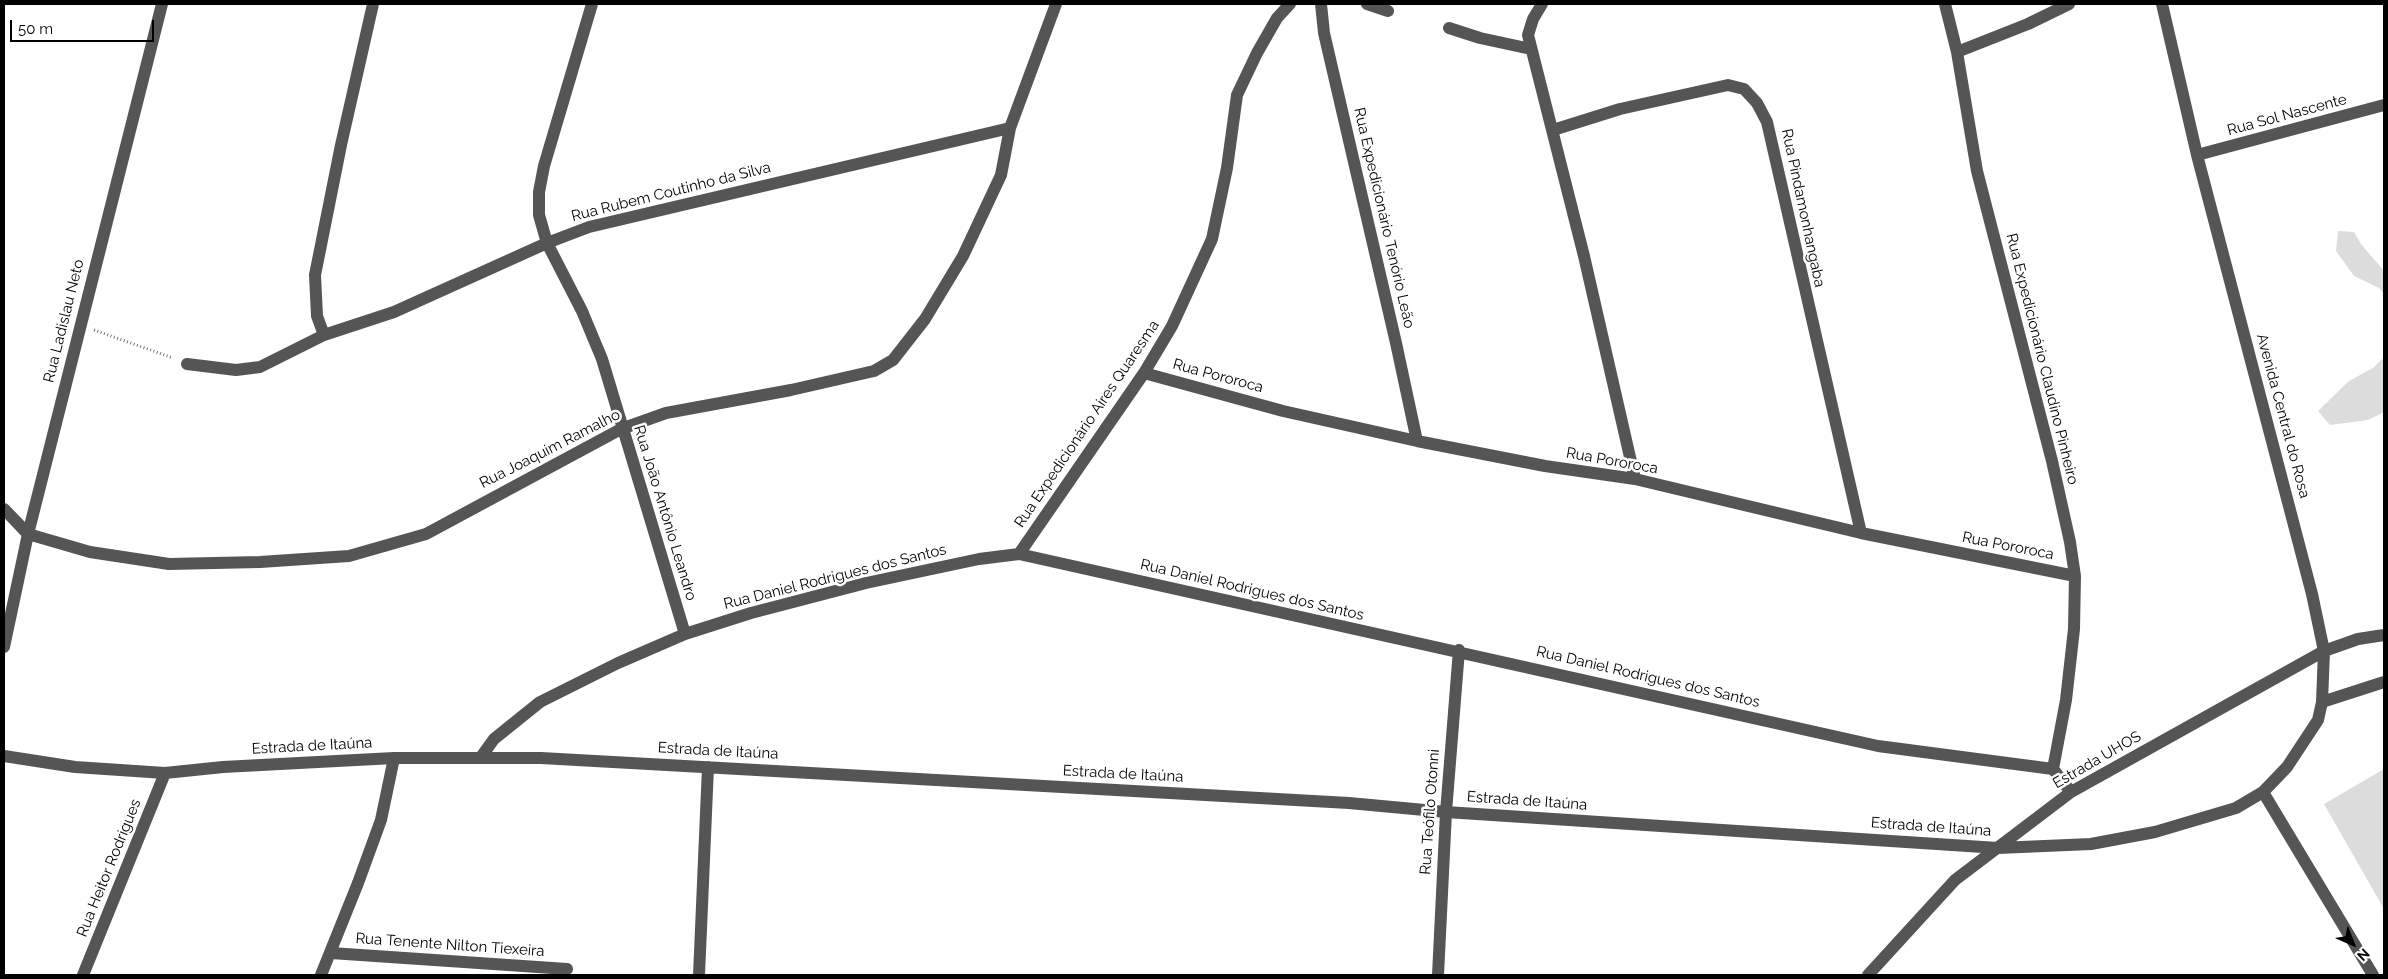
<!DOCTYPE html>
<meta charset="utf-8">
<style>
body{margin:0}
#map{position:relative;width:2388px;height:979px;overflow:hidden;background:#fff;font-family:Raleway,sans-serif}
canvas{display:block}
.frame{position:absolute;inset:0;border:5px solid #000;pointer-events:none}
.north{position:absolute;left:2328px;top:919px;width:50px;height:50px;-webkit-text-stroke:4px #fff;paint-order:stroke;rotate:136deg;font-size:14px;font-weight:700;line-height:20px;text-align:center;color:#000}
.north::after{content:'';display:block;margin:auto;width:18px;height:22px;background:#000;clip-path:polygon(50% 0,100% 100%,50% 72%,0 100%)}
.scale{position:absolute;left:10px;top:20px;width:144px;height:22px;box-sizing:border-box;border:2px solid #000;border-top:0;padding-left:6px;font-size:15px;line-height:18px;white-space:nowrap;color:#000;-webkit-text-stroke:4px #fff;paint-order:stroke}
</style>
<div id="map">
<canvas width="2388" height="979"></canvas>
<div class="frame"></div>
<div class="north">N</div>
<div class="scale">50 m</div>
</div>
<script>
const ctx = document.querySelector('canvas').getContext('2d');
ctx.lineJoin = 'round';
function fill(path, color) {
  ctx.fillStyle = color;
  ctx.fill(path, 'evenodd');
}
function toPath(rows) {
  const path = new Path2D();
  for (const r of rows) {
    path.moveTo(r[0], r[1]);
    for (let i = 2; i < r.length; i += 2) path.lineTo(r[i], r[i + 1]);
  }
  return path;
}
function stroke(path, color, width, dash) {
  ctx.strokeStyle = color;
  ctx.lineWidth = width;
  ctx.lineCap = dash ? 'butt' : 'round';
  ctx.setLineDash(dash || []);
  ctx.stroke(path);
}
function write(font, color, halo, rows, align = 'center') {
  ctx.font = font + ' Raleway,sans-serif';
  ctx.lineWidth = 5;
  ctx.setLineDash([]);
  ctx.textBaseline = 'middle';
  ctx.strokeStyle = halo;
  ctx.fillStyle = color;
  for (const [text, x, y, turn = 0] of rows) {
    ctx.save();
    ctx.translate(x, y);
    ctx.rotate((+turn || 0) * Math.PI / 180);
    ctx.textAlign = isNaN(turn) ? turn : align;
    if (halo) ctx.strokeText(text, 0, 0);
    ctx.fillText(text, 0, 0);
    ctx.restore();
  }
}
fill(toPath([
 [2338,231,2354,232,2361,244,2384,271,2384,294,2379,288,2354,276,2336,251],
 [2384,357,2384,412,2368,420,2330,425,2318,411,2349,381,2373,368],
 [2384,769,2384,909,2324,804]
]), '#dcdcdc');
stroke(toPath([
 [94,330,173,358]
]), '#777', 3, [1, 2.5]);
stroke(toPath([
 [592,4,544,166,539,192,539,215,547,243,582,311,602,359,685,634],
 [1321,4,1324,33,1396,343,1417,441],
 [1367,4,1388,11],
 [1542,4,1533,19,1528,35,1584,256,1635,479],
 [1945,4,1957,52],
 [2069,4,2028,24,1957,52,1977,171,2052,461,2070,542,2075,576,2074,629,2066,700,2053,769,2071,792],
 [1449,28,1480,38,1531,49],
 [1553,130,1620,109,1728,85,1744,89,1757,103,1767,122,1861,533],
 [2197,155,2384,105],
 [324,335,317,316,315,275,341,145,373,4],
 [187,364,236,370,260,367,324,335,394,312,547,243,589,227,1010,128],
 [1144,373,1283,411,1417,441,1545,466,1635,479,1861,533,2075,576],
 [4,509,28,534,90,552,169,564,260,562,349,556,426,534,621,429,666,413,791,390,874,371,893,360,925,319,963,256,1001,175,1010,128,1056,4],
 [1019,554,1144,373,1172,326,1212,239,1227,168,1237,95,1257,53,1277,18,1290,4],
 [4,647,28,534,162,4],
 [2322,702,2384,682],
 [4,756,75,767,165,773,223,767,394,758,541,758,1349,803,1446,812,1998,848,2091,844,2155,832,2236,808,2263,792,2287,767,2318,720,2322,702,2324,651,2312,594,2197,155,2162,4],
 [481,757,494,739,540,702,618,663,685,634,751,613,866,583,979,559,1019,554,1878,746,2053,769],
 [2263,792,2373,975],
 [331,953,567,969],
 [83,975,165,773],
 [321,975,358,883,381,820,394,758],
 [699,975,708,767],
 [1438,975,1446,812,1459,650],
 [1868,975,1955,880,2071,792,2324,651,2358,639,2384,635]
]), '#555', 12);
write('15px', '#000', '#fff', [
 ["Rua Sol Nascente",2287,115,-15],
 ["Rua Rubem Coutinho da Silva",671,192,-14],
 ["Rua Pindamonhangaba",1803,208,78],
 ["Rua Expedicionário Tenório Leão",1384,218,77],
 ["Rua Ladislau Neto",64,321,-76],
 ["Rua Expedicionário Claudino Pinheiro",2042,359,76],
 ["Rua Pororoca",1218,376,15],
 ["Avenida Central do Rosa",2283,416,75],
 ["Rua Expedicionário Aires Quaresma",1087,424,-56],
 ["Rua Joaquim Ramalho",550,449,-27],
 ["Rua Pororoca",1612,461,10],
 ["Rua João Antônio Leandro",665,513,73],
 ["Rua Pororoca",2008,546,11],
 ["Rua Daniel Rodrigues dos Santos",835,577,-14],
 ["Rua Daniel Rodrigues dos Santos",1252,590,13],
 ["Rua Daniel Rodrigues dos Santos",1648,677,13],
 ["Estrada de Itaúna",312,746,-3],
 ["Estrada de Itaúna",718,751,3],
 ["Estrada UHOS",2097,760,-30],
 ["Estrada de Itaúna",1123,774,3],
 ["Estrada de Itaúna",1527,801,4],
 ["Rua Teófilo Otonni",1430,812,-86],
 ["Estrada de Itaúna",1931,827,4],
 ["Rua Heitor Rodrigues",109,868,-68],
 ["Rua Tenente Nilton Tiexeira",450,945,4]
]);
</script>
